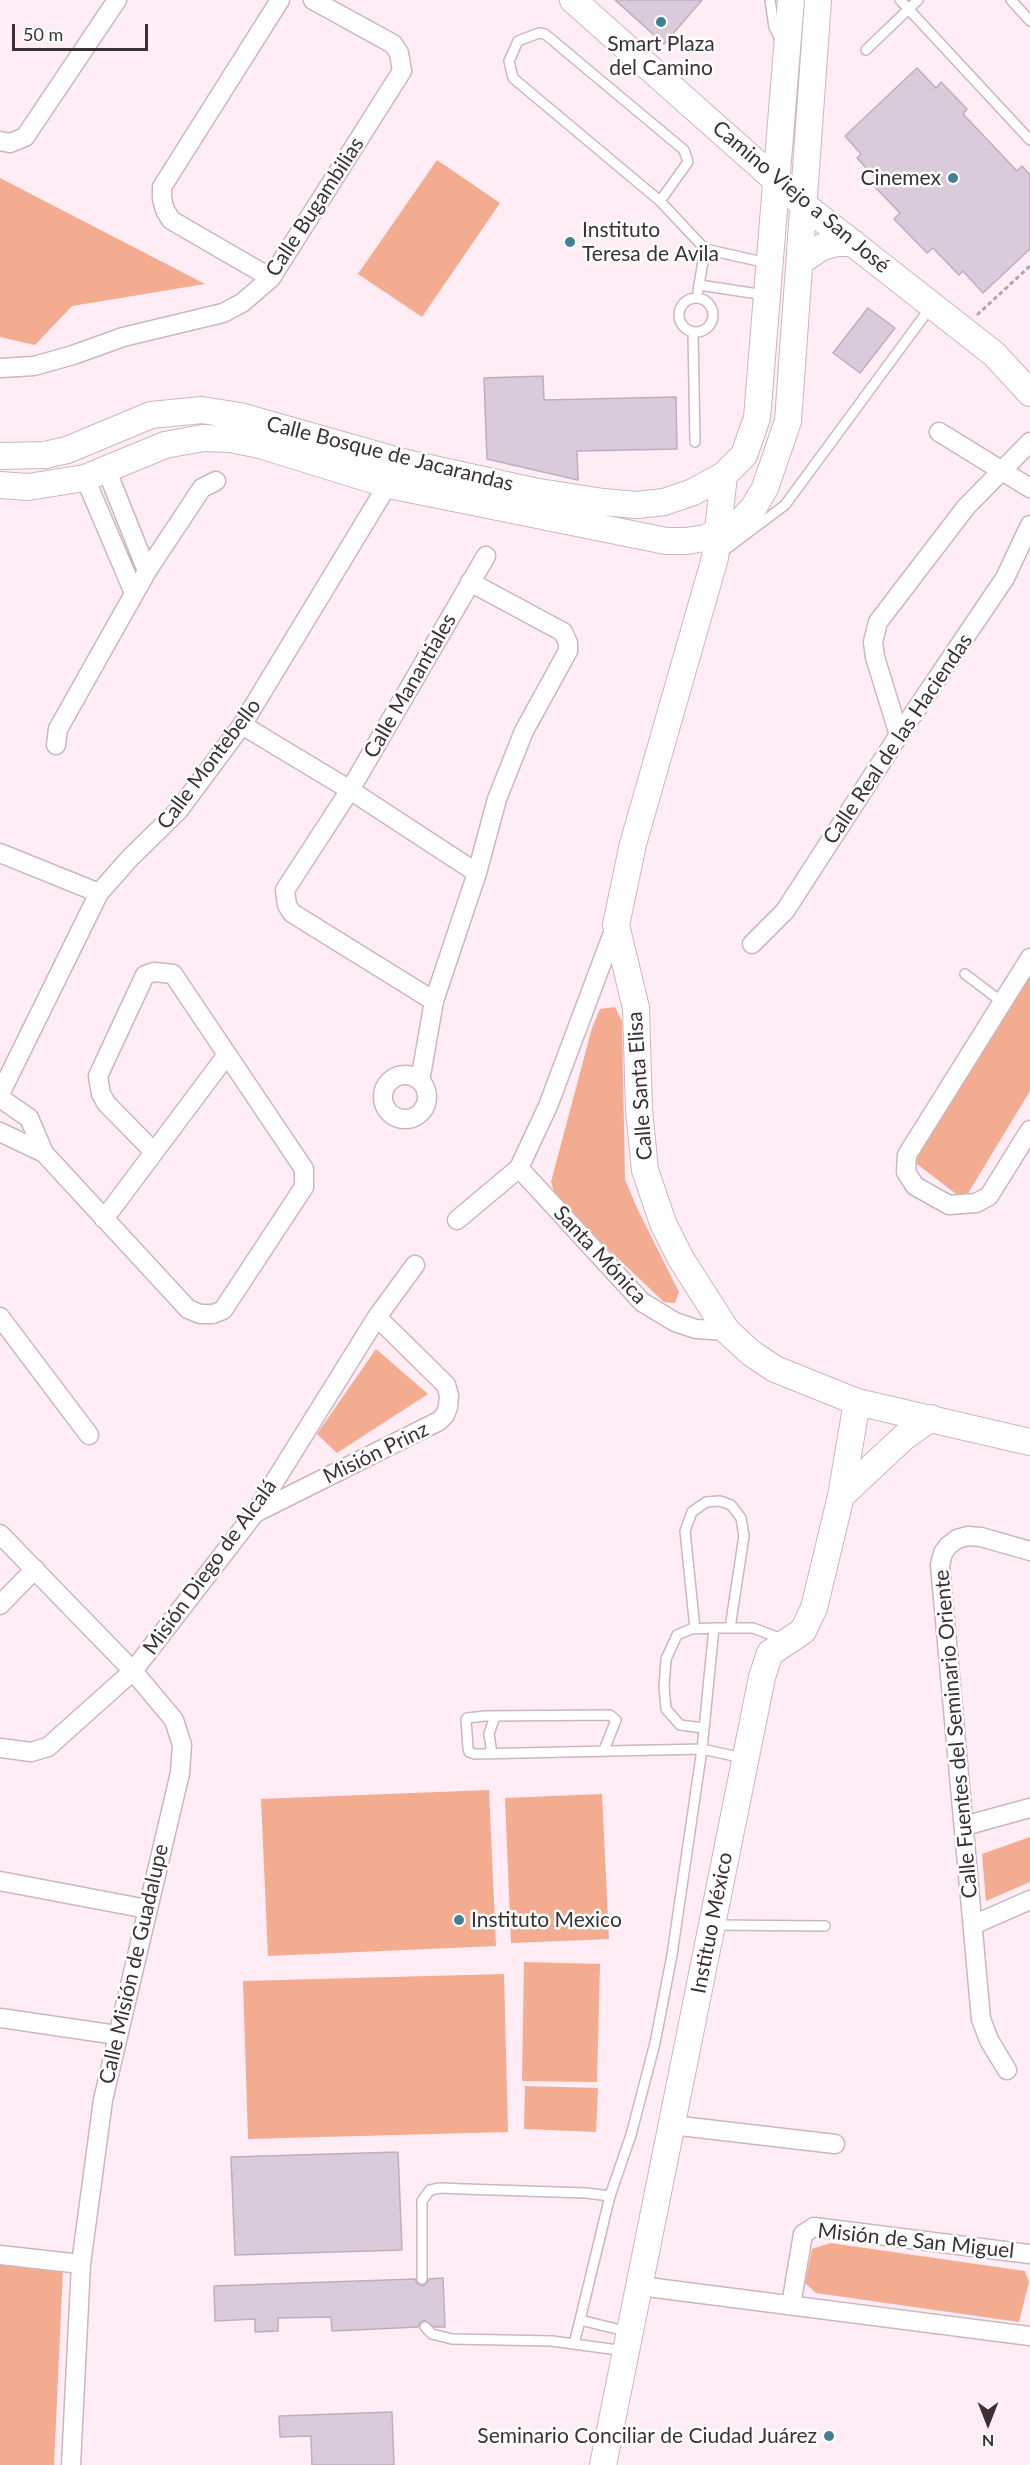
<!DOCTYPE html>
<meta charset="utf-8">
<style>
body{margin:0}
#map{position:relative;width:1030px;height:2465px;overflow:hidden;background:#ffecf4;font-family:Lato,sans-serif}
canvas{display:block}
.north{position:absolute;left:958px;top:2393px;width:60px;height:60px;-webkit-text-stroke:4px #fff;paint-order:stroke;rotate:180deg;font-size:16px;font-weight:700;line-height:24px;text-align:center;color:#393134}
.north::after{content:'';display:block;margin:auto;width:21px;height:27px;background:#393134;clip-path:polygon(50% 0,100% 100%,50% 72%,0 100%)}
.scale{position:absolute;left:12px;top:24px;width:136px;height:27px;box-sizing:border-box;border:3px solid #393134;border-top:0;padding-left:8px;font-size:18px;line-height:21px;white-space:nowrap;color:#393134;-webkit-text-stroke:4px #fff;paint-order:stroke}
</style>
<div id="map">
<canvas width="1030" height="2465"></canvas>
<div class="north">N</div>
<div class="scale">50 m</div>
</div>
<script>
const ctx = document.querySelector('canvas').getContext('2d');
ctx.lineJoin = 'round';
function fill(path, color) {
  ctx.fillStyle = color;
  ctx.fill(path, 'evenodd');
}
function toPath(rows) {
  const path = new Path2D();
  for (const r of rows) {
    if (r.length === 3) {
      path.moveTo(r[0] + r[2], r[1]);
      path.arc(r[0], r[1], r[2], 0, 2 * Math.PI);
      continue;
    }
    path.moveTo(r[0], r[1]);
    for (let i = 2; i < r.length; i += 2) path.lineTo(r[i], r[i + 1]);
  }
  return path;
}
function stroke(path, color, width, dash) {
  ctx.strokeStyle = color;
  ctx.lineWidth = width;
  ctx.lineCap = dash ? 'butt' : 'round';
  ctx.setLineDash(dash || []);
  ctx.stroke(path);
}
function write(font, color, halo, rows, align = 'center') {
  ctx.font = font + ' Lato,sans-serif';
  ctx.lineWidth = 5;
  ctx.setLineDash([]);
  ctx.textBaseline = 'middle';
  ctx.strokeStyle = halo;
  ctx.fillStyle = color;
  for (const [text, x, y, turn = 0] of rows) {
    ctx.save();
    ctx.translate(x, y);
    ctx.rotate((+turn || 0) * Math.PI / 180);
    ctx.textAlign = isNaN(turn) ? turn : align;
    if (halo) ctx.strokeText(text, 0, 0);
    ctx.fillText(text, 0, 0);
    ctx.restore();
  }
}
fill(toPath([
 [437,160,500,203,422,317,358,274],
 [0,178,205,284,72,306,35,345,0,337],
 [1030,969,1030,1091,964,1200,913,1161],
 [615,1007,622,1021,625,1179,636,1206,679,1292,675,1303,664,1302,557,1201,551,1182,592,1028,600,1009],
 [376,1349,428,1394,337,1453,317,1434],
 [489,1790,496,1946,268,1956,261,1799],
 [602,1794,609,1939,511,1943,505,1798],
 [1030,1837,1030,1882,986,1901,982,1854],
 [524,1962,600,1964,597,2082,522,2081],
 [504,1974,508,2132,248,2139,243,1981],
 [525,2086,598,2088,596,2132,524,2129],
 [830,2243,1025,2271,1029,2282,1019,2322,816,2293,805,2283,812,2249],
 [0,2262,63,2269,54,2465,0,2465]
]), '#f3ac90');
const building = toPath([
 [615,0,702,0,664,44,615,0],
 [917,68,936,88,941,82,967,109,963,114,1017,171,1022,166,1030,175,1030,249,983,293,963,271,959,275,933,248,927,253,894,219,900,213,873,185,878,181,857,158,861,154,845,136,917,68],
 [868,308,895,328,860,373,833,353,868,308],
 [543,376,544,400,676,397,677,449,577,451,578,480,487,459,484,378,543,376],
 [398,2152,402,2250,235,2255,231,2157,398,2152],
 [443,2278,445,2327,434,2327,424,2320,420,2323,418,2327,332,2331,331,2317,278,2318,278,2331,255,2332,255,2319,215,2321,214,2286,415,2279,418,2284,423,2286,427,2283,429,2279,443,2278],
 [392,2412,394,2465,312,2465,311,2436,280,2437,279,2416,392,2412]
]);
fill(building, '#dacbdb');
stroke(building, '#bdaebe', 1.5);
const lane = toPath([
 [770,0,774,27,781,41],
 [900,0,1030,140],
 [1011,0,1030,21],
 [866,50,918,0],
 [660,201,688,162,684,150,545,34,539,33,518,41,509,61,513,78,660,201,705,249,767,263],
 [699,285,765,295],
 [698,291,705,249],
 [696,315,17],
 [693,332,695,442],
 [721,553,785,505,930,308],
 [965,974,1002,1002],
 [695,1629,685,1531,692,1512,706,1502,720,1501,731,1505,741,1518,744,1536,730,1628],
 [704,1728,680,1725,666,1709,664,1687,666,1659,677,1635,691,1629,714,1628],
 [604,1750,616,1720,610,1715,485,1716,467,1718,466,1720,468,1748,469,1752,475,1754,702,1749,714,1628,753,1628,785,1640],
 [492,1754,489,1734,495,1716],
 [714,1925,825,1926],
 [610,2196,631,2135,655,2043,672,1955,702,1749,743,1758],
 [422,2279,422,2201,430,2190,440,2188,464,2189,586,2193,610,2196,580,2320,629,2332],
 [425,2327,432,2334,452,2339,552,2341,625,2351],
 [574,2344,580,2320]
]);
const street = toPath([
 [0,141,10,143,25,137,117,0],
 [271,278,171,220,165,210,162,199,162,187,280,0],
 [0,368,34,366,73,355,123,337,223,313,242,303,271,278,402,71,399,53,393,44,313,0],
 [939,432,1030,488],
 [107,471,147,571],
 [85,478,134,593],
 [242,725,350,790,477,873],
 [899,735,875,657,873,642,878,622,966,507,1030,442],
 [56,745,58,729,147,571,202,488,216,481],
 [0,853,99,893],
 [752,944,785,911,899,735,1005,578,1030,525],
 [1030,958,907,1155,906,1172,915,1186,949,1205,976,1203,989,1196,1030,1130],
 [434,1001,292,913,287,905,285,890,350,790,486,556],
 [405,1097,22],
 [420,1081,434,1001,477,873,497,799,524,731,568,651,568,643,563,632,470,582],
 [0,1094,99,893,130,858,179,810,242,725,393,476],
 [0,1098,29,1118,44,1153,188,1309,200,1314,213,1314,223,1310,304,1187,304,1169,173,974,154,972,145,975,98,1076,101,1094,106,1103,154,1152],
 [0,1132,44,1153],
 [519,1168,642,1302,675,1322,696,1329,727,1331],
 [104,1219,226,1056],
 [457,1220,519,1168,548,1106,616,925],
 [0,1317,89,1435],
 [255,1513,439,1421,445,1415,448,1407,449,1395,446,1385,377,1317],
 [0,1534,133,1671,174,1720,182,1745,180,1773,103,2100,81,2264,71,2465],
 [0,1605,35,1569],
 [0,1748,31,1752,48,1747,133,1671,255,1513,377,1317,415,1265],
 [964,1826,1030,1808],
 [0,1881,147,1909],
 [973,1925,1030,1900],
 [0,2018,117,2035],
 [1007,2070,989,2040,981,2019,940,1565,943,1553,948,1546,957,1539,968,1536,981,1537,1030,1551],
 [672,2125,835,2144],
 [0,2255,81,2264],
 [640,2286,1030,2336],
 [791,2305,803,2234,814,2227,1030,2254]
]);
const secondary = toPath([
 [573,0,804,205,994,354,1030,393],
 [801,261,822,247,838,243,853,243],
 [0,456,45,455,67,450,151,415,202,410,240,416,402,462,533,491,603,502,637,505,664,502,693,492,724,475,744,455,757,418,791,0],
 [724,475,715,558,633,844,616,925,636,1008,639,1110,645,1170,663,1223,681,1259,727,1331,751,1353,775,1369,857,1402,1030,1442],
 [0,485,28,487,85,478,165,445,203,438,230,439,260,445,389,485,666,541,686,541,705,538,742,520,754,507,765,488,788,421,818,0],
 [841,1496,904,1437,931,1418],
 [603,2465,762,1677,770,1653,803,1631,814,1608,841,1496,857,1402]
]);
stroke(lane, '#ccb6c0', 12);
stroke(street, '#ccb6c0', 21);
stroke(secondary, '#ccb6c0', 28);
stroke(toPath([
 [977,315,1030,266]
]), '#b2a4aa', 3, [4.5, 3]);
stroke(lane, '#fff', 9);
stroke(street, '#fff', 18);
stroke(secondary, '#fff', 26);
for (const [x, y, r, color] of [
 [661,22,6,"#428195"],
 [953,178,6,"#428195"],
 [570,242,6,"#428195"],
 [459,1920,6,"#428195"],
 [829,2436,6,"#428195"]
]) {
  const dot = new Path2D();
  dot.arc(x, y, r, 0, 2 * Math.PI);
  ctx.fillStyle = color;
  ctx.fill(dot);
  stroke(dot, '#fff', 2);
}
write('21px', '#393134', '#fff', [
 ["Smart Plaza",661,44,"center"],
 ["del Camino",661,68,"center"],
 ["Cinemex",941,178],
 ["Instituto",582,230,"left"],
 ["Teresa de Avila",582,254,"left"],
 ["Instituto Mexico",471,1920,"left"],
 ["Seminario Conciliar de Ciudad Juárez",817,2436]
], 'right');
write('21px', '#393134', '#fff', [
 ["Camino Viejo a San José",801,197,40],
 ["Calle Bugambilias",315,207,-57],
 ["Calle Bosque de Jacarandas",390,454,14],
 ["Calle Manantiales",410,686,-60],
 ["Calle Real de las Haciendas",898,739,-56],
 ["Calle Montebello",209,764,-53],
 ["Calle Santa Elisa",640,1086,-94],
 ["Santa Mónica",600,1255,47],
 ["Misión Prinz",376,1453,-26],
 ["Misión Diego de Alcalá",210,1567,-54],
 ["Calle Fuentes del Seminario Oriente",956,1734,-95],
 ["Instituo México",712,1923,-79],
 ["Calle Misión de Guadalupe",134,1964,-77],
 ["Misión de San Miguel",916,2241,6]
]);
</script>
